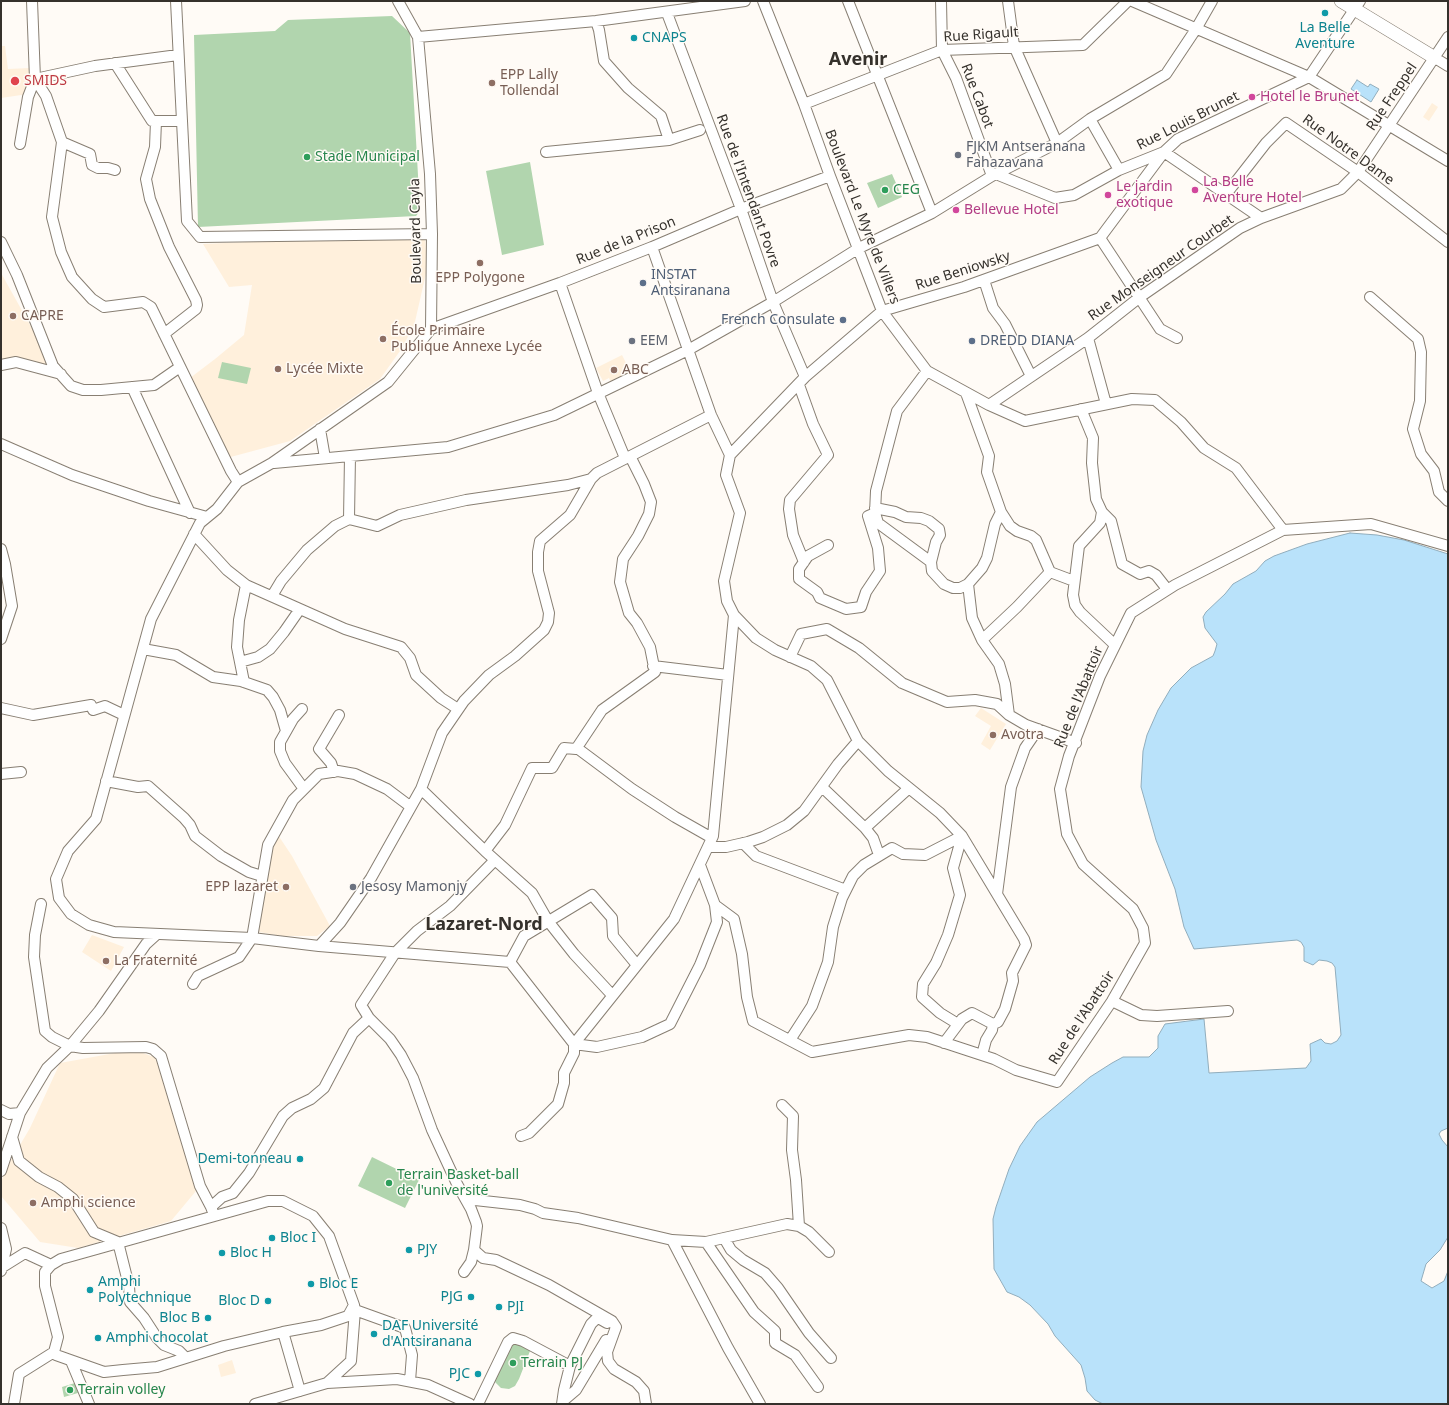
<!DOCTYPE html>
<meta charset="utf-8">
<style>
body{margin:0}
#map{position:relative;width:1449px;height:1405px;overflow:hidden;background:#fffbf6;font-family:"Noto Sans",sans-serif}
canvas{display:block}
.frame{position:absolute;inset:0;border:2px solid #35312c;pointer-events:none}
</style>
<div id="map">
<canvas width="1449" height="1405"></canvas>
<div class="frame"></div>
</div>
<script>
const ctx = document.querySelector('canvas').getContext('2d');
ctx.lineJoin = 'round';
function fill(path, color) {
  ctx.fillStyle = color;
  ctx.fill(path, 'evenodd');
}
function toPath(rows) {
  const path = new Path2D();
  for (const r of rows) {
    path.moveTo(r[0], r[1]);
    for (let i = 2; i < r.length; i += 2) path.lineTo(r[i], r[i + 1]);
  }
  return path;
}
function stroke(path, color, width, dash) {
  ctx.strokeStyle = color;
  ctx.lineWidth = width;
  ctx.lineCap = dash ? 'butt' : 'round';
  ctx.setLineDash(dash || []);
  ctx.stroke(path);
}
function write(font, color, halo, rows, align = 'center') {
  ctx.font = font + ' "Noto Sans",sans-serif';
  ctx.lineWidth = 3;
  ctx.setLineDash([]);
  ctx.textBaseline = 'middle';
  ctx.strokeStyle = halo;
  ctx.fillStyle = color;
  for (const [text, x, y, turn = 0] of rows) {
    ctx.save();
    ctx.translate(x, y);
    ctx.rotate((+turn || 0) * Math.PI / 180);
    ctx.textAlign = isNaN(turn) ? turn : align;
    if (halo) ctx.strokeText(text, 0, 0);
    ctx.fillText(text, 0, 0);
    ctx.restore();
  }
}
fill(toPath([
 [1,46,5,46,8,69,30,68,28,94,1,98],
 [1432,103,1438,107,1429,121,1423,117],
 [425,234,427,269,414,326,400,351,380,379,290,441,227,458,190,378,215,359,244,335,252,285,229,287,203,244],
 [1,273,53,366,10,359,1,361],
 [622,355,631,373,612,385,609,378,603,381,596,368],
 [981,708,1006,724,990,750,981,744,991,726,975,716],
 [278,835,292,856,330,926,317,936,282,936,259,932,258,920,273,842],
 [92,935,124,947,111,971,82,952],
 [126,1051,143,1053,159,1059,196,1191,171,1221,78,1248,40,1242,1,1196,1,1182,7,1167,30,1128,60,1063],
 [232,1360,236,1373,221,1377,218,1365]
]), '#fff0dc');
fill(toPath([
 [392,16,410,33,420,211,416,216,198,227,194,35,275,31,288,20],
 [530,162,544,245,502,255,486,171],
 [892,174,902,197,878,208,867,183],
 [222,362,251,368,247,384,218,378],
 [372,1157,419,1180,405,1208,358,1186],
 [512,1343,527,1345,530,1351,519,1379,515,1386,509,1389,501,1388,495,1382,497,1374],
 [75,1383,78,1393,64,1397,62,1387]
]), '#b1d5ae');
const water = toPath([
 [1357,80,1368,87,1370,84,1379,89,1371,102,1351,89,1357,80],
 [1350,533,1377,535,1404,540,1448,554,1448,1128,1441,1131,1439,1134,1442,1140,1448,1147,1448,1237,1440,1250,1426,1264,1421,1281,1432,1288,1444,1281,1448,1271,1448,1404,1103,1404,1095,1400,1087,1391,1085,1378,1081,1365,1055,1336,1048,1324,1030,1305,1019,1297,1007,1292,994,1269,993,1219,996,1207,1009,1169,1020,1146,1037,1122,1090,1077,1112,1063,1123,1057,1149,1057,1158,1048,1158,1036,1165,1024,1204,1019,1209,1073,1306,1068,1311,1061,1310,1044,1321,1039,1325,1043,1331,1044,1337,1041,1341,1035,1335,967,1332,963,1327,961,1319,960,1313,965,1304,961,1304,947,1301,942,1297,940,1194,949,1184,927,1175,889,1156,840,1141,787,1143,751,1147,735,1158,710,1171,688,1191,668,1213,656,1215,651,1217,644,1205,628,1203,617,1206,612,1225,594,1233,584,1256,571,1265,561,1274,556,1307,544,1350,533]
]);
fill(water, '#b9e2fa');
stroke(water, '#91adbc', 1);
const minor = toPath([
 [32,1,35,79,46,96,62,142,52,217,61,252,72,277,92,299,104,307,143,302,151,307,231,471,238,482],
 [176,1,187,221,200,237,432,234],
 [398,1,418,37,430,174,432,234,431,329],
 [763,1,804,104,830,176,882,311,927,371,989,405,1025,421,1132,399,1155,400,1181,422,1204,448,1236,468,1283,530],
 [848,1,932,213],
 [941,1,942,50,956,78,992,176],
 [1008,1,1014,46,1057,143],
 [1132,1,1309,77,1448,161],
 [667,13,741,209,773,302,805,377],
 [596,21,599,30,604,61,628,88,661,116,669,140],
 [418,37,596,21,745,1],
 [1435,58,1448,66],
 [115,63,152,121,182,121],
 [804,104,942,50,1083,45,1128,1],
 [1090,119,1119,170],
 [156,121,155,147,146,179,150,199,169,247,196,300,197,305,196,309,164,334],
 [62,142,90,154,92,165,98,168,108,168,115,170],
 [20,144,28,97,35,79,95,66,178,55],
 [546,152,669,140,700,130],
 [996,174,1055,198,1074,195,1119,170,1164,152,1178,139,1309,77,1360,1],
 [1227,193,1266,143,1286,123,1358,172,1448,242],
 [1100,238,1160,329,1177,338],
 [1,242,17,275,53,366,71,386,83,390,101,390,154,385,180,367],
 [652,247,711,415,730,455],
 [984,280,993,308,1005,324,1031,376],
 [560,283,598,393,625,458],
 [1370,297,1418,339,1421,352,1420,401,1413,429,1421,454,1434,471,1439,492,1448,501],
 [431,329,388,382,272,463,238,482,217,509,200,523,151,619,96,819,68,851,56,879,59,898,71,914,89,925,114,932,252,938,319,946,510,962,574,1044,674,919,713,836,734,615,727,601,724,581,740,513,726,475,730,455,805,377,882,311,964,287,1100,238,1164,152,1261,218],
 [431,329,560,283,652,247,741,209,830,176],
 [1088,338,1106,404],
 [1,365,16,362,61,374],
 [927,371,897,411,876,491,875,513,878,523,931,562],
 [799,385,813,424,828,455,790,500,789,509,793,535,804,562],
 [132,387,190,513],
 [966,393,989,456,987,472,1001,512,1010,526,1017,531,1031,536,1036,540,1050,572,1017,607,982,640,999,664,1005,684,1009,715],
 [989,405,1088,338,1140,297,1240,228,1261,218,1341,189,1358,172,1448,37],
 [1081,409,1093,438,1092,463,1096,499,1102,512,1111,521,1122,564,1140,574,1149,571,1156,575,1167,589],
 [320,429,325,458],
 [1,444,72,475,149,501,207,517],
 [350,456,349,519,377,526,400,515,466,500,568,485,591,479],
 [274,463,448,447,554,415,688,350,773,302,859,248,932,213,992,176,1057,143,1090,119,1166,74,1196,29,1212,1],
 [875,508,895,512,906,517,921,518,929,521,939,529,940,535,936,542,931,562,932,571,944,584,953,588,960,588,968,584,982,568,987,558,995,524,1001,512],
 [1102,512,1100,523,1079,546,1073,595,1075,605,1080,612,1115,645],
 [194,534,227,570,246,585,345,629,401,647,410,658,416,675,441,698,458,709],
 [828,545,808,556,799,569,799,579,817,592,820,598,846,609,861,607,866,592,880,571,878,548,868,516,875,513],
 [1,549,5,564,12,606,1,639],
 [1050,572,1074,581],
 [968,584,972,618,982,640],
 [272,596,281,581,307,550,335,526,349,519],
 [734,615,756,638,775,650,811,666,827,680,858,741,888,771,940,813,962,836,1024,939,1026,945,1012,973,1013,981,1005,1009,998,1022,993,1024,992,1030,986,1040,982,1055],
 [143,649,176,655,213,677,241,681,267,690,273,697,280,710,286,731],
 [790,657,801,634,827,629,859,648,902,683,947,702,975,700,997,704,1009,715,1026,725,1076,743],
 [240,662,258,657,270,649,284,632,300,609],
 [653,666,728,675],
 [244,682,237,647,239,620,246,585],
 [1,708,33,715,91,705,93,710,105,706,124,715],
 [302,709,293,719,280,742,280,751,285,763,304,789],
 [577,748,632,789,675,817,712,838],
 [334,772,331,763,319,749,339,715],
 [1,774,21,772],
 [106,781,138,787,148,786,184,818,190,825,195,836,221,856,249,872,262,876],
 [822,787,865,828,873,838,879,855],
 [421,789,485,851,532,893,548,921,574,954,612,995],
 [865,828,909,788],
 [743,843,756,856,846,890],
 [708,847,726,847,748,842,763,837,787,825,804,811,838,764,858,741],
 [485,851,505,825,532,768,552,768,564,748,576,749,602,710,655,672,650,647,637,623,629,613,620,582,623,559,638,536,649,514,651,502,644,484,630,456],
 [997,894,1011,787,1025,748,1038,729],
 [41,904,35,935,34,957,45,1031,52,1037,70,1046,83,1048,146,1047,153,1049,161,1056,200,1186,211,1207],
 [715,905,734,919,742,954,747,997,753,1021,812,1052,909,1035,927,1037,994,1059,1016,1070,1057,1082,1112,1001,1145,943,1143,928,1133,909,1083,864,1067,834,1060,789,1069,756,1100,676,1131,613,1175,585,1283,530,1371,524,1448,546],
 [319,946,340,923,371,878,421,789,442,733,464,701,489,675,515,656,544,630,548,622,549,613,538,571,538,552,540,541,570,515,591,479,597,473,711,415],
 [510,962,524,936,592,895,612,918,613,936,637,965],
 [193,984,198,976,239,957,252,938,268,845,293,800,319,774,338,771,355,774,387,789,411,807],
 [1112,1001,1141,1015,1157,1016,1228,1011],
 [369,1018,390,1039,401,1055,413,1078,432,1130,457,1184,471,1209,476,1222,477,1226,474,1250,483,1258,496,1260,549,1285,612,1321,616,1327,607,1352,608,1361,614,1369,636,1382,644,1391,646,1404],
 [958,1024,940,1013,922,997,923,984,936,963,948,935,960,895,953,868,962,836],
 [790,1040,812,1006,828,962,833,927,842,898,853,876,864,865,892,848,903,854,925,855,962,836],
 [944,1043,962,1019,972,1013,993,1024],
 [782,1105,793,1116,792,1150,796,1180,799,1226],
 [1,1110,9,1114,20,1113],
 [521,1136,529,1133,558,1104,564,1083,564,1073,574,1053,574,1044,597,1047,642,1037,670,1024,700,965,717,922,715,905,700,865],
 [12,1137,19,1161,39,1177,58,1187,73,1199,94,1232,118,1242,129,1286,130,1302,144,1318,157,1338,164,1345,179,1351,186,1358],
 [1,1171,20,1113,47,1068,70,1046,99,1011,146,944,157,934],
 [466,1199,520,1205,535,1209,543,1213,578,1218,672,1240,706,1242,787,1224,799,1226,809,1232,829,1252],
 [214,1215,211,1207,222,1197,233,1193,249,1173,283,1116,292,1108,311,1099,324,1088,353,1033,369,1018,361,1005,395,953,417,931,450,906,495,860],
 [1,1228,6,1249,1,1271],
 [724,1238,731,1250,743,1260,765,1273,778,1288,809,1333,831,1358],
 [672,1240,728,1348,760,1404],
 [706,1242,754,1312,775,1331,775,1343,795,1355,818,1387],
 [1,1268,25,1253,51,1265],
 [464,1272,471,1262,474,1250],
 [354,1305,355,1310,405,1328,412,1355,410,1381],
 [54,1352,58,1337,45,1286,45,1272,51,1265,61,1259,268,1201,283,1201,313,1216,329,1236,354,1305,348,1316,321,1325,283,1332],
 [71,1361,89,1404],
 [327,1383,351,1361,355,1310],
 [563,1401,576,1390,606,1340],
 [14,1404,19,1374,54,1352,56,1355,104,1372,123,1370,157,1367,224,1346,283,1332,300,1391],
 [255,1404,327,1383,397,1379,428,1385,470,1404],
 [478,1404,508,1342,513,1338,523,1341,570,1366],
 [562,1404,564,1390,570,1366,591,1324,596,1319,600,1319,607,1323]
]);
const major = toPath([
 [1341,1,1435,58]
]);
stroke(minor, '#887f73', 12);
stroke(major, '#887f73', 14);
stroke(minor, '#fff', 10);
stroke(major, '#fff', 13);
for (const [x, y, r, color] of [
 [1325,13,4,"#0f9aa8"],
 [634,38,4,"#0f9aa8"],
 [15,81,5,"#e0444e"],
 [492,83,4,"#8d6e63"],
 [1252,97,4,"#d1479c"],
 [958,155,4,"#6b7280"],
 [307,157,4,"#2e9e5b"],
 [885,190,4,"#2e9e5b"],
 [1195,190,4,"#d1479c"],
 [1108,195,4,"#d1479c"],
 [956,210,4,"#d1479c"],
 [480,263,4,"#8d6e63"],
 [643,283,4,"#5c6f8a"],
 [13,316,4,"#8d6e63"],
 [843,320,4,"#5c6f8a"],
 [383,339,4,"#8d6e63"],
 [632,341,4,"#6b7280"],
 [972,341,4,"#5c6f8a"],
 [278,369,4,"#8d6e63"],
 [614,370,4,"#8d6e63"],
 [993,735,4,"#8d6e63"],
 [286,887,4,"#8d6e63"],
 [353,887,4,"#6b7280"],
 [106,961,4,"#8d6e63"],
 [300,1159,4,"#0f9aa8"],
 [389,1183,4,"#2e9e5b"],
 [33,1203,4,"#8d6e63"],
 [272,1238,4,"#0f9aa8"],
 [409,1250,4,"#0f9aa8"],
 [222,1253,4,"#0f9aa8"],
 [311,1284,4,"#0f9aa8"],
 [90,1290,4,"#0f9aa8"],
 [471,1297,4,"#0f9aa8"],
 [268,1301,4,"#0f9aa8"],
 [499,1307,4,"#0f9aa8"],
 [208,1318,4,"#0f9aa8"],
 [374,1334,4,"#0f9aa8"],
 [98,1338,4,"#0f9aa8"],
 [513,1363,4,"#2e9e5b"],
 [478,1374,4,"#0f9aa8"],
 [70,1390,4,"#2e9e5b"]
]) {
  const dot = new Path2D();
  dot.arc(x, y, r, 0, 2 * Math.PI);
  ctx.fillStyle = color;
  ctx.fill(dot);
  stroke(dot, '#fffbf6', 1.5);
}
write('14px', '#0d838f', '#fffbf6', [
 ["La Belle",1325,28,"center"],
 ["Aventure",1325,44,"center"],
 ["CNAPS",642,38],
 ["Demi-tonneau",292,1159,"right"],
 ["Bloc I",280,1238],
 ["PJY",417,1250],
 ["Bloc H",230,1253],
 ["Amphi",98,1282],
 ["Polytechnique",98,1298],
 ["Bloc E",319,1284],
 ["PJG",463,1297,"right"],
 ["Bloc D",260,1301,"right"],
 ["PJI",507,1307],
 ["Bloc B",200,1318,"right"],
 ["DAF Université",382,1326],
 ["d'Antsiranana",382,1342],
 ["Amphi chocolat",106,1338],
 ["PJC",470,1374,"right"]
], 'left');
write('14px', '#35312c', '#fffbf6', [
 ["Rue Rigault",981,35,-4],
 ["Rue Cabot",977,96,69],
 ["Rue Freppel",1392,97,-56],
 ["Rue Louis Brunet",1188,121,-27],
 ["Rue Notre Dame",1348,150,36],
 ["Rue de l'Intendant Povre",748,191,70],
 ["Boulevard Le Myre de Villers",862,217,69],
 ["Boulevard Cayla",416,231,-91],
 ["Rue de la Prison",626,241,-22],
 ["Rue Monseigneur Courbet",1161,268,-35],
 ["Rue Beniowsky",963,271,-18],
 ["Rue de l'Abattoir",1079,697,-68],
 ["Rue de l'Abattoir",1082,1018,-57]
]);
write('14px', '#785e54', '#fffbf6', [
 ["EPP Lally",500,75],
 ["Tollendal",500,91],
 ["EPP Polygone",480,278,"center"],
 ["CAPRE",21,316],
 ["École Primaire",391,331],
 ["Publique Annexe Lycée",391,347],
 ["Lycée Mixte",286,369],
 ["ABC",622,370],
 ["Avotra",1001,735],
 ["EPP lazaret",278,887,"right"],
 ["La Fraternité",114,961],
 ["Amphi science",41,1203]
], 'left');
write('14px', '#be3a42', '#fffbf6', [
 ["SMIDS",24,81]
], 'left');
write('14px', '#b23c85', '#fffbf6', [
 ["Hotel le Brunet",1260,97],
 ["La Belle",1203,182],
 ["Aventure Hotel",1203,198],
 ["Le jardin",1116,187],
 ["exotique",1116,203],
 ["Bellevue Hotel",964,210]
], 'left');
write('14px', '#5b616d', '#fffbf6', [
 ["FJKM Antseranana",966,147],
 ["Fahazavana",966,163],
 ["EEM",640,341],
 ["Jesosy Mamonjy",361,887]
], 'left');
write('14px', '#27864d', '#fffbf6', [
 ["Stade Municipal",315,157],
 ["CEG",893,190],
 ["Terrain Basket-ball",397,1175],
 ["de l'université",397,1191],
 ["Terrain PJ",521,1363],
 ["Terrain volley",78,1390]
], 'left');
write('14px', '#4e5e75', '#fffbf6', [
 ["INSTAT",651,275],
 ["Antsiranana",651,291],
 ["French Consulate",835,320,"right"],
 ["DREDD DIANA",980,341]
], 'left');
write('bold 18px', '#35312c', '#fffbf6', [
 ["Avenir",858,60],
 ["Lazaret-Nord",484,925]
]);
</script>
